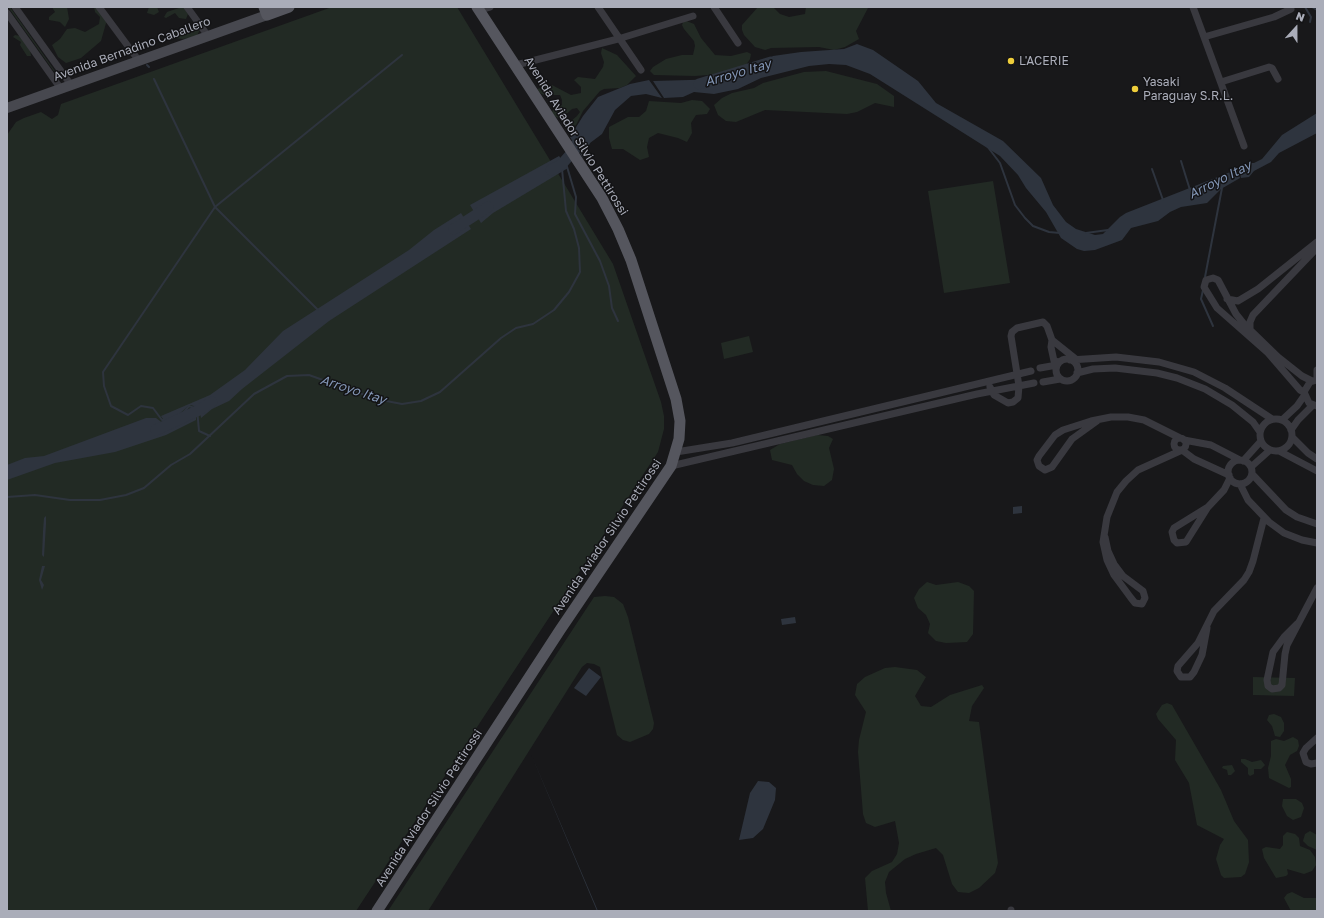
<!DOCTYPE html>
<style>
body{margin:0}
#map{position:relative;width:1324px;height:918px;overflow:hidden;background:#18181a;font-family:"Golos Text",sans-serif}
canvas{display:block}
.frame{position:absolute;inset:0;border:8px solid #aaadb9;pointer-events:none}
.north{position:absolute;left:1276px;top:8px;width:40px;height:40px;-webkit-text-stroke:3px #131315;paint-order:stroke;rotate:21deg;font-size:11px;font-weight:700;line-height:16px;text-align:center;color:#aaadb9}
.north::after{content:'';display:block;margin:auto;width:14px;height:18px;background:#aaadb9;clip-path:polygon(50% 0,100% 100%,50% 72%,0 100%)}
</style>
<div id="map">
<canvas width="1324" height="918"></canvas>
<div class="frame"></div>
<div class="north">N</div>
</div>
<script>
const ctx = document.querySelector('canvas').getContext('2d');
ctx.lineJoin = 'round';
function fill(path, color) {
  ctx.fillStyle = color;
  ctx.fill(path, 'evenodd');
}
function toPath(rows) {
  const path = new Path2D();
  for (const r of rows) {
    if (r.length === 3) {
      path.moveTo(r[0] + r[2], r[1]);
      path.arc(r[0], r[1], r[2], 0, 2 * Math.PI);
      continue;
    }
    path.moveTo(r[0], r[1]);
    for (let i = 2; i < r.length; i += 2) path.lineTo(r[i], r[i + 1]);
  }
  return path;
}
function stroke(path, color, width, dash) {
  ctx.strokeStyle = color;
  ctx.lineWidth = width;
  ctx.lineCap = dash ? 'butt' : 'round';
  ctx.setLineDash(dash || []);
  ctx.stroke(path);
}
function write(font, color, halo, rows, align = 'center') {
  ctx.font = font + ' "Golos Text",sans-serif';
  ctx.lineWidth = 3;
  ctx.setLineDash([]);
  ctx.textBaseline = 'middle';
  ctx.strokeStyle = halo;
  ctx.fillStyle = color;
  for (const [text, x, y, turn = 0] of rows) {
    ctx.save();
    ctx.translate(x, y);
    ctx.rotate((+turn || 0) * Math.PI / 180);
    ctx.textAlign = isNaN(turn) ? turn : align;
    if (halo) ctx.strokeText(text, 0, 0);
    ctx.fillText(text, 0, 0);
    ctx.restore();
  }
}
fill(toPath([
 [8,7,10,7,59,77,58,77],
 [52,7,67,7,69,19,65,27,60,22,49,20,49,17,55,12],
 [94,7,99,7,108,16,101,41,81,58,66,63,58,57,52,45,60,39,67,29,75,28,85,32,99,24,100,17,95,12],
 [149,7,157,7,159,12,154,15,147,13],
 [182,7,184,8,188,14,186,19,179,18,175,13,166,18,164,17,167,12],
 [332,7,457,7,613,264,661,402,664,416,664,429,658,452,356,911,7,911,7,135,16,122,24,118,41,112,52,119,58,115,61,104],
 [758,7,773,7,780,14,789,17,805,14,806,7,868,8,856,31,859,39,845,47,834,50,819,47,771,48,765,50,755,47,744,35,742,30,742,25],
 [684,20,694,24,701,38,715,55,731,56,747,52,751,54,750,59,746,65,736,70,721,74,695,76,654,75,650,71,653,67,666,59,682,55,693,55,695,46,694,41,684,29,682,25],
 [196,25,199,25,200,30,196,37,183,39,174,38,171,36,176,32,183,34],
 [15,35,20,36,30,50,31,56,27,56,20,45,21,42,13,37],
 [602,48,617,55,636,76,627,85,620,88,604,89,600,91,583,111,576,125,568,131,565,126,577,116,580,112,577,108,572,109,561,119,556,117,551,114,553,110,562,105,562,100,560,95,544,95,540,93,537,89,552,85,571,95,581,93,581,87,574,80,578,77,595,79,603,67,604,62,601,53],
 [826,71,877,84,894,96,894,107,875,103,857,112,847,114,765,110,736,122,726,121,718,115,714,105,722,98,732,93,754,88,763,83,804,72],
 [692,100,702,101,710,109,707,114,696,115,691,123,692,133,687,142,678,138,658,133,649,138,647,147,649,157,640,160,623,149,612,149,609,138,609,127,628,117,639,117,646,111,649,101,681,103],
 [993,181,1010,283,944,293,928,191],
 [749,336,753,352,724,359,721,343],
 [817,435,828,436,833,439,829,448,834,469,832,480,824,486,813,485,804,481,797,474,792,465,772,460,770,450,780,444],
 [927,582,936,585,958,582,969,586,974,591,973,634,967,642,946,643,936,641,928,633,930,624,926,615,918,608,914,598,919,589],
 [605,596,614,597,623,604,628,617,654,723,653,729,649,734,630,742,623,740,617,735,600,667,594,664,587,663,582,667,428,911,388,911,594,597],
 [895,667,917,670,926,677,915,696,921,706,931,707,950,695,982,685,984,688,972,706,969,721,979,722,998,863,995,873,979,888,969,893,958,892,952,884,943,855,936,848,916,854,905,859,889,872,885,882,886,893,891,911,868,911,865,878,872,871,892,862,897,854,899,843,895,821,875,827,866,823,863,814,858,752,859,740,866,712,855,695,857,684,865,677,885,668],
 [1253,677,1295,678,1294,696,1253,695],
 [1167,703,1172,705,1221,790,1234,821,1248,840,1249,862,1245,874,1241,877,1224,878,1221,875,1216,859,1220,845,1224,839,1197,825,1189,783,1175,760,1176,740,1158,719,1156,714,1162,705],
 [1274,714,1281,717,1284,723,1284,731,1280,737,1275,736,1272,726,1267,720,1269,715],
 [1293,737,1298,740,1299,746,1297,751,1290,755,1285,765,1291,779,1291,787,1289,788,1269,778,1268,768,1271,756,1271,741,1276,739,1284,741],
 [1241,759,1245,759,1252,762,1261,760,1265,765,1261,769,1254,769,1254,774,1250,776,1248,774,1248,768,1241,762],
 [1232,765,1235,771,1231,775,1228,775,1227,770,1222,768,1223,766],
 [1283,799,1296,799,1302,803,1304,808,1301,817,1293,820,1287,816,1282,806],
 [1310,831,1317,835,1317,850,1308,846,1303,841,1305,834],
 [1287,832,1295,834,1299,838,1300,846,1310,850,1315,857,1316,865,1312,871,1304,874,1287,869,1288,874,1286,876,1276,878,1264,858,1262,849,1266,847,1280,849,1283,845,1283,836],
 [1292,892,1304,898,1317,898,1317,911,1291,911,1284,898,1287,894]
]), '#222a24');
fill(toPath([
 [857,44,873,50,918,81,936,103,1003,141,1041,178,1053,205,1066,222,1076,229,1095,235,1103,234,1120,217,1126,213,1238,169,1240,178,1221,189,1207,203,1181,207,1170,212,1158,221,1131,228,1122,240,1095,250,1084,251,1077,249,1061,238,1046,212,1026,188,1018,175,1000,156,870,74,846,65,829,64,809,66,761,78,738,89,714,94,694,92,683,97,664,98,653,81,725,79,746,73,773,56,801,52,844,49],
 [649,80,662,98,646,94,631,96,615,110,602,134,590,143,583,158,570,137,583,116,598,97,630,84],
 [1317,113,1317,133,1279,153,1271,162,1254,171,1249,177,1241,178,1239,169,1249,163,1254,163,1262,159,1282,135],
 [559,156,568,168,493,213,481,223,470,205],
 [461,213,471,229,329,321,242,389,229,401,212,409,201,418,199,408,191,405,188,406,174,419,163,419,161,416,210,395,245,370,283,331,409,250,434,230],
 [190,409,196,411,196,420,166,435,115,452,55,463,7,480,7,465,25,458,44,456,146,418,156,418,164,424,179,422],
 [1022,506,1022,513,1013,514,1013,507],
 [46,516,46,524,44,557,42,555,43,531,44,518],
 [42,566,45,566,41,580,44,585,42,590,39,580],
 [795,617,796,623,782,625,781,619],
 [589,668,601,677,586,696,574,688],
 [531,754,598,911,597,911],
 [758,781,769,782,776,788,775,800,763,829,753,838,739,840,750,793]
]), '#2e343e');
stroke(toPath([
 [1305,7,1311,17,1310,22],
 [1312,7,1317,10],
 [147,65,149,67],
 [154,79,215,207,103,372,104,386,111,406,128,415,141,406,153,408,162,420,177,420,189,406,197,409,199,431,210,436],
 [987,146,1000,163,1015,205,1025,218,1033,226,1049,232,1060,233],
 [565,160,576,197,575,214,600,261,609,286,612,308,618,321],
 [1181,161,1190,190],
 [1152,169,1163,200],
 [1086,233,1108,230],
 [1205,277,1222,188],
 [1203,290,1201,299,1213,326],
 [318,310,215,207,402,55],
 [7,497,35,495,70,500,100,500,126,495,144,488,171,465,190,454,254,394,287,376,309,375,376,399,402,404,421,401,440,392,501,338,516,328,533,324,554,310,569,292,580,272,579,248,574,229,566,211,562,169]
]), '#2e343e', 2);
stroke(toPath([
 [699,84,771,62],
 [551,170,562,164,576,148,575,145],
 [454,229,488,207],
 [156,430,197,411,212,402]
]), '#2e343e', 11);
stroke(toPath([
 [15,7,71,85],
 [99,7,139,61],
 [187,7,208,36],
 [598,7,641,70],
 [714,7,738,43],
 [1193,7,1244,146],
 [479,10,490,7],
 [7,13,61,89],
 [1204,37,1274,17,1291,9],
 [516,65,618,39,693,16],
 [1221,82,1269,67,1272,68,1278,79],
 [1227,299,1238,301,1258,289,1317,242],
 [1250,330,1250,322,1253,315,1315,250],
 [1052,340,1051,347,1054,361,1059,362],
 [1067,370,11],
 [1070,360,1116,357,1159,362,1194,372,1225,388,1272,419],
 [1040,368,1057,365],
 [1317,370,1317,380],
 [1077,373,1093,369,1115,368,1157,373,1177,378,1205,389,1232,405,1253,422,1260,432],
 [1317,380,1310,382,1304,392,1309,403,1317,406],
 [1043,382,1060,379],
 [990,387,994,395,1008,403,1013,402,1018,398,1019,386,1011,336,1012,332,1017,328,1043,322,1047,326,1052,340,1077,360],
 [1304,392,1300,390,1268,353,1217,308,1204,287,1206,280,1213,278,1218,280,1236,314,1244,324,1278,357,1302,376,1312,381],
 [1276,435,16],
 [1282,420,1297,406,1304,396],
 [1097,421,1072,439,1052,467,1045,470,1039,466,1037,460,1039,456,1055,435,1063,430,1091,421,1111,417,1128,417,1144,420,1180,438],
 [1291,430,1298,420,1313,405],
 [1292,437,1308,453,1317,459],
 [1180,444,6],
 [1184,440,1211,445,1240,460],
 [1182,450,1194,459,1229,475],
 [1279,451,1317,471],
 [676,452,732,443,1031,371],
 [1240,472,12],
 [1243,461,1261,441],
 [671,466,977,394,1034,383],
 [1251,467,1270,450],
 [1252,474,1286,510,1297,517,1317,524],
 [1240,484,1248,500,1269,522,1284,533,1302,540,1317,543],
 [1208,507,1174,528,1172,532,1174,540,1177,543,1186,542,1208,507,1224,490,1230,478],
 [1105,537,1108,551,1114,564,1123,576,1143,591,1145,598,1142,604,1135,603,1131,598,1114,575,1107,560,1103,542,1107,517,1117,492,1126,481,1138,470,1180,451],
 [1297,624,1284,637,1273,652,1267,680,1268,686,1272,689,1279,688,1282,685,1285,654,1287,645,1317,588],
 [1207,628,1202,655,1194,672,1190,677,1181,677,1177,671,1178,666,1198,643,1214,611,1244,580,1249,572,1253,561,1264,518],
 [1317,738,1306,748,1303,753,1306,762,1311,764,1317,763],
 [1011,910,1011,911]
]), '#39393f', 7);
stroke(toPath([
 [7,108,267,15]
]), '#47484f', 10);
stroke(toPath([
 [264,7,267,15,289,7],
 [377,911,560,630,671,466,679,439,680,421,676,399,631,260,618,229,602,198,477,7]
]), '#55565e', 11);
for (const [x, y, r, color] of [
 [1011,61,4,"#efce3b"],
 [1135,89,4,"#efce3b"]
]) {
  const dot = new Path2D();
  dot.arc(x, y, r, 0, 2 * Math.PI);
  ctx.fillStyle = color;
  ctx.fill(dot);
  stroke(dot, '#131315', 1.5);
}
write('12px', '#aaadb9', '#131315', [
 ["Avenida Bernadino Caballero",132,49,-20],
 ["Avenida Aviador Silvio Pettirossi",576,136,58],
 ["Avenida Aviador Silvio Pettirossi",607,537,-56],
 ["Avenida Aviador Silvio Pettirossi",429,808,-57]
]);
write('12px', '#aaadb9', '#131315', [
 ["L'ACERIE",1019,61],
 ["Yasaki",1143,82],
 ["Paraguay S.R.L.",1143,96]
], 'left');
write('italic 13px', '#8295b4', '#131315', [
 ["Arroyo Itay",738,73,-16],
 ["Arroyo Itay",1220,180,-27],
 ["Arroyo Itay",353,390,18]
]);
</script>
